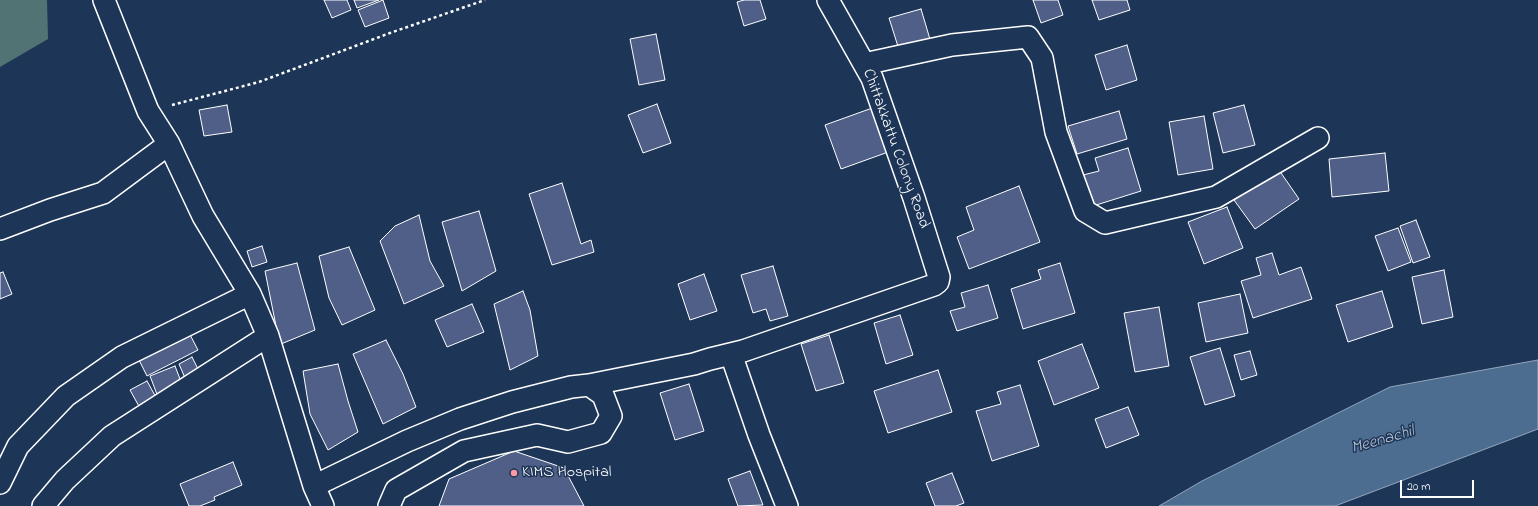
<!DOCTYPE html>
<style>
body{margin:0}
#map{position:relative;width:1538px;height:506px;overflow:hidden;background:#1d3557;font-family:"Indie Flower",sans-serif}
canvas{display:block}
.scale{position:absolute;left:1400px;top:480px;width:74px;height:18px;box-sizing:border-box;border:2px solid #fff;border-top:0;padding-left:5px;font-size:12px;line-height:14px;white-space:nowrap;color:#fff;-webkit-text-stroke:3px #1d3557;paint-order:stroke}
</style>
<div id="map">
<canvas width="1538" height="506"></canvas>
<div class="scale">20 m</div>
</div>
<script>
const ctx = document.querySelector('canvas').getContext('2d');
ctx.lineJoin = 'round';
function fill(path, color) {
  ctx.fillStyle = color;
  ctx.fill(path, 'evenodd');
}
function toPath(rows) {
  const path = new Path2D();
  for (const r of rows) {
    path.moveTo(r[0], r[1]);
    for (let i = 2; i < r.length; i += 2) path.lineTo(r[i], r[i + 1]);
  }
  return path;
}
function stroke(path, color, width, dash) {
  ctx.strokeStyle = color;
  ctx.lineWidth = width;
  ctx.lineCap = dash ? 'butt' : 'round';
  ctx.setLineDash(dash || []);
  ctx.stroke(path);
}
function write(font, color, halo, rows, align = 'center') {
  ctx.font = font + ' "Indie Flower",sans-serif';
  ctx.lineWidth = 3;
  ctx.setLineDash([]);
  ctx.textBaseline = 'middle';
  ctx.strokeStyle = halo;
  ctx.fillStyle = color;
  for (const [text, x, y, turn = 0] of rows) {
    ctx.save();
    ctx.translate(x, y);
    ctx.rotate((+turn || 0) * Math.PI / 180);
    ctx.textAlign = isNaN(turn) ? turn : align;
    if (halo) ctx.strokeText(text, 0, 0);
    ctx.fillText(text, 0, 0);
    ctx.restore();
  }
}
fill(toPath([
 [0,0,47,0,48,39,0,67]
]), '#527373');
const water = toPath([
 [1538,360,1538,429,1335,506,1159,506,1202,481,1390,387,1538,360]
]);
fill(water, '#4c6c90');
stroke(water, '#94a7bc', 1);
const building = toPath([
 [324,0,347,0,351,10,332,18,324,0],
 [354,0,379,0,357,8,354,0],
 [383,0,389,18,365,27,358,10,383,0],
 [744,0,760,0,766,19,744,26,737,2,744,0],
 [1033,0,1058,0,1063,15,1041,23,1033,0],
 [1092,0,1127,0,1130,10,1099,20,1092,0],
 [921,9,932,46,901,56,889,18,921,9],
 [656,34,665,80,639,85,630,39,656,34],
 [1127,45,1137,80,1106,90,1095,55,1127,45],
 [657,104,671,143,643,153,628,115,657,104],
 [227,105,232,132,204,136,199,110,227,105],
 [1244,105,1255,145,1223,153,1213,113,1244,105],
 [875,107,891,151,841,169,825,125,875,107],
 [1119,111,1127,139,1077,154,1068,126,1119,111],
 [1204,116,1213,169,1178,175,1169,122,1204,116],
 [1128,148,1141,191,1093,206,1083,175,1099,171,1095,158,1128,148],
 [1385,153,1389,191,1332,197,1329,159,1385,153],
 [1279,170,1299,199,1255,229,1234,200,1279,170],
 [562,183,581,244,591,240,594,252,552,265,529,194,562,183],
 [1019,186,1040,242,969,269,957,237,974,230,966,207,1019,186],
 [1227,207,1243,248,1204,264,1188,222,1227,207],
 [479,211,496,271,462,291,442,222,479,211],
 [419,215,430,261,444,286,404,304,380,241,395,226,419,215],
 [1416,220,1430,257,1413,263,1400,226,1416,220],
 [1398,228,1411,262,1388,271,1375,236,1398,228],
 [262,246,267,262,252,267,247,251,262,246],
 [349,247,375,310,342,325,329,298,319,256,349,247],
 [1272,253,1279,275,1301,267,1312,299,1253,318,1241,281,1261,275,1256,258,1272,253],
 [297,263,315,330,281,344,278,336,265,271,297,263],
 [1060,263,1075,313,1023,329,1011,289,1041,279,1038,270,1060,263],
 [773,266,788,316,770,321,766,309,753,313,741,275,773,266],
 [1444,270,1453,317,1422,324,1412,277,1444,270],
 [3,272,12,294,0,299,0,273,3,272],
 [704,274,717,311,690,320,678,284,704,274],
 [988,285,998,318,957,331,950,311,965,307,961,293,988,285],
 [523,291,530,310,538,356,510,370,494,304,523,291],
 [1382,291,1393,327,1348,342,1336,305,1382,291],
 [1240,294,1248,333,1206,342,1198,303,1240,294],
 [472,304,484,332,447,347,435,320,472,304],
 [1159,307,1169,366,1135,372,1124,313,1159,307],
 [900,315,913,355,886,364,874,323,900,315],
 [186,327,198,350,147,376,135,352,186,327],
 [829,335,844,383,816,391,801,344,829,335],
 [386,340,403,374,416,407,383,424,353,354,386,340],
 [1082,344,1099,388,1054,405,1038,361,1082,344],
 [1220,348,1235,396,1205,405,1190,357,1220,348],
 [1250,351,1257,375,1241,380,1234,355,1250,351],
 [192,357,199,371,185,378,179,364,192,357],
 [338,364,348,401,358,432,328,450,310,414,303,371,338,364],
 [175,366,183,387,158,397,150,376,175,366],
 [938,370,952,412,888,433,874,391,938,370],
 [147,381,158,401,141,410,130,390,147,381],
 [689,384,704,431,675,440,660,393,689,384],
 [1020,385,1039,446,992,461,976,411,1001,404,997,392,1020,385],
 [1128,407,1139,435,1106,448,1095,419,1128,407],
 [514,451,564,468,584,506,439,506,449,479,514,451],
 [233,462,242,485,214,497,215,500,200,506,189,506,180,484,233,462],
 [750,471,763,505,738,506,728,479,750,471],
 [952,473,964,503,956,506,935,506,926,483,952,473]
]);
fill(building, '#4f5f87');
stroke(building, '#fff', 1);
const street = toPath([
 [104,0,148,111,169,144,203,216,250,294,268,336,314,486,323,506],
 [864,64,952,45,1028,37,1042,58,1056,132,1085,211,1105,223,1216,197,1318,138],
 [0,229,50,210,103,193,169,144],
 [731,354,759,435,787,506],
 [589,385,694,364,710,359,743,351,934,285,938,282,939,277,914,198,872,78,828,0],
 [0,483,18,446,66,396,122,357,250,294],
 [314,486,407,441,460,419,512,402,571,387,589,385,603,395,611,416,601,433,568,442,537,435,464,451,396,490,389,506],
 [43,506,65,480,112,436,268,336]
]);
stroke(street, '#fff', 24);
stroke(toPath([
 [172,105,259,82,390,33,485,0]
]), '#fff', 2.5, [3, 3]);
stroke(street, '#1d3557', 21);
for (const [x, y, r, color] of [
 [514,473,4,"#ff9aa2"]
]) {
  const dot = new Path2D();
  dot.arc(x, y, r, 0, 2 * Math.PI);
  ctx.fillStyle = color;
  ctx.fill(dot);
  stroke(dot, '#1d3557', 1.5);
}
write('16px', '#fff', '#1d3557', [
 ["Chittakkattu Colony Road",895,149,70]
]);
write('16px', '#fff', '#1d3557', [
 ["KIMS Hospital",522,473]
], 'left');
write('italic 17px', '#b7c4d3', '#1d3557', [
 ["Meenachil",1383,441,-16]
]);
</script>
